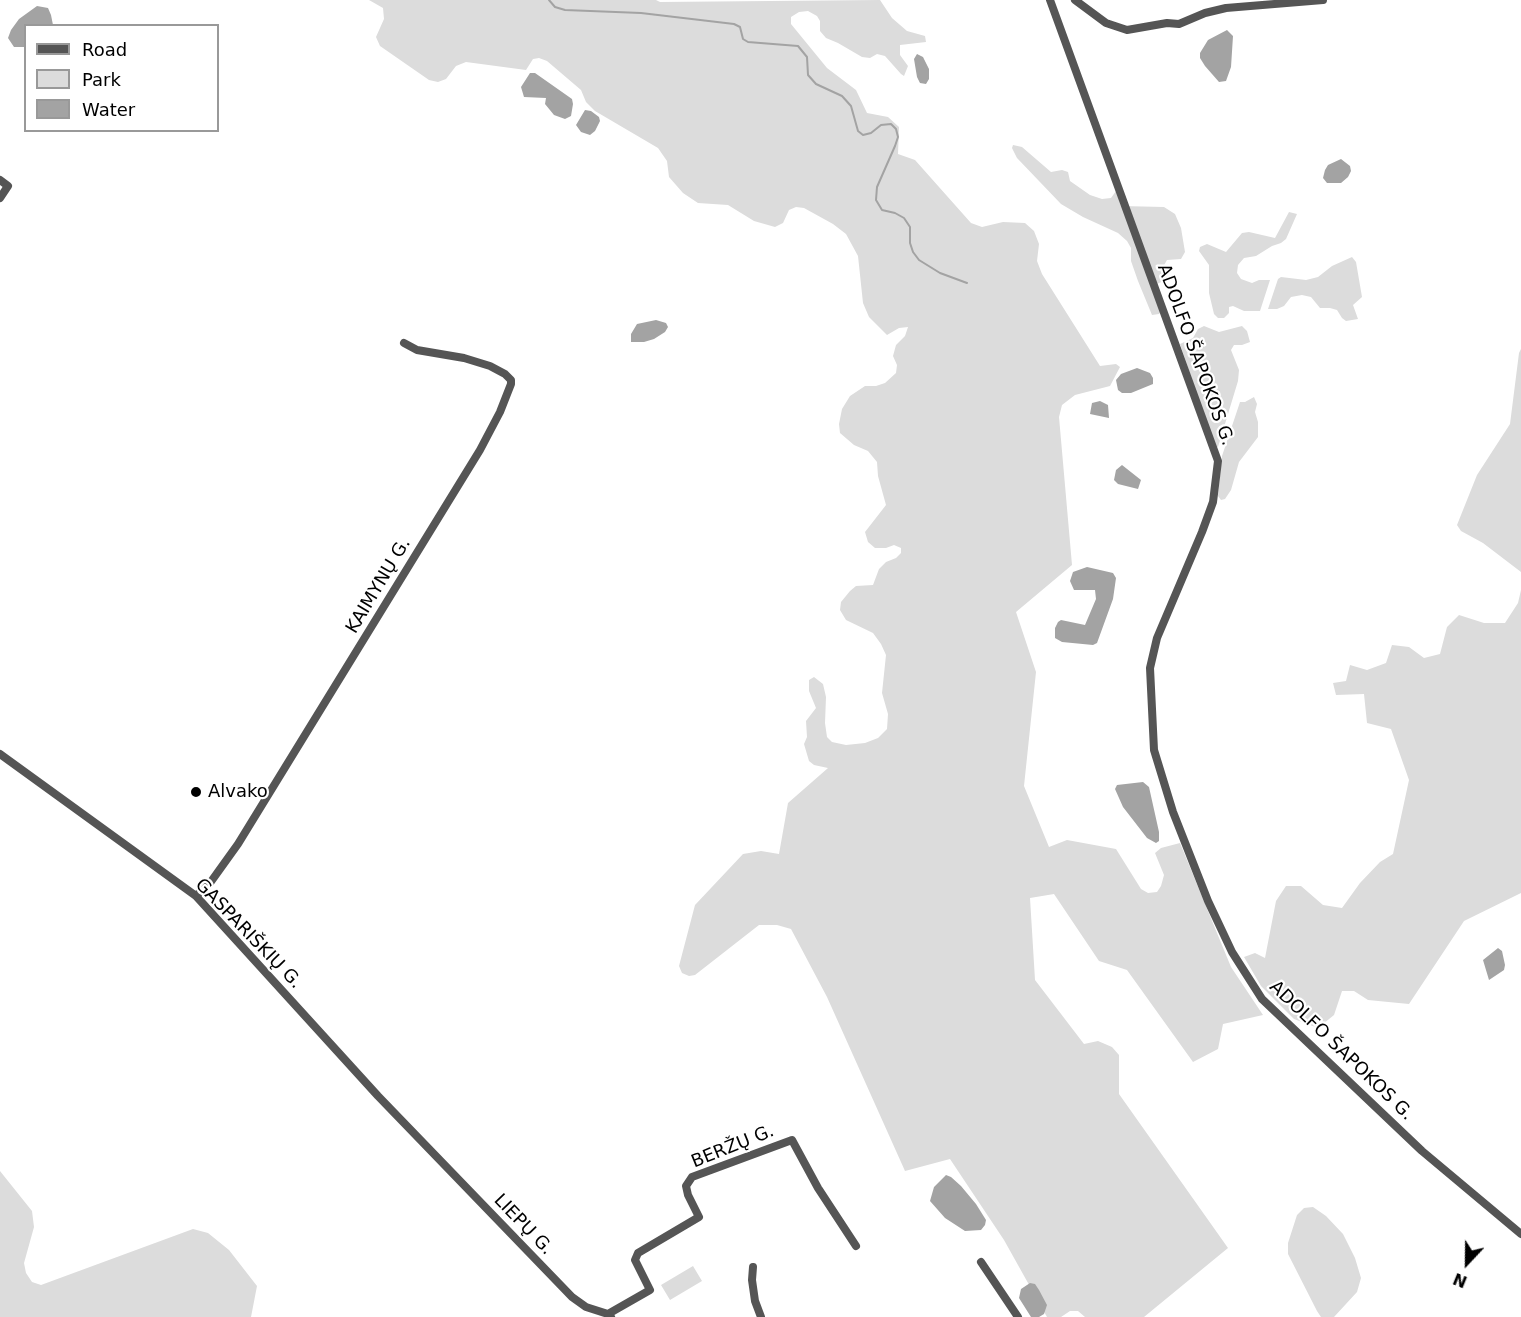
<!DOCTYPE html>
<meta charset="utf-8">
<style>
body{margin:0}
#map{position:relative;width:1521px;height:1317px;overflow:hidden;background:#fff;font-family:"DejaVu Sans",sans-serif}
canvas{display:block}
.legend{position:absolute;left:24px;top:24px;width:195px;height:108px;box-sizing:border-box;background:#fff;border:2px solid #999;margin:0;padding:8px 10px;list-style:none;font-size:18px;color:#000}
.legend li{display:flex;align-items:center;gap:12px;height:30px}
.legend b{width:30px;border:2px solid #999}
.north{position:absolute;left:1437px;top:1233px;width:60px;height:60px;-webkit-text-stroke:4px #fff;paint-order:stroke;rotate:202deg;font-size:16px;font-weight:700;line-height:24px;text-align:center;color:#000}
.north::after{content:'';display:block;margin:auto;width:21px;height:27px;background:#000;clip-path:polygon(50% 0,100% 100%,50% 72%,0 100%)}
</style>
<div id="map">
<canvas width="1521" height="1317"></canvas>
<ul class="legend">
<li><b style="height:8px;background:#555"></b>Road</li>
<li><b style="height:16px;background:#dcdcdc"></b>Park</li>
<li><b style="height:16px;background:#a3a3a3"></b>Water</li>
</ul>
<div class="north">N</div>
</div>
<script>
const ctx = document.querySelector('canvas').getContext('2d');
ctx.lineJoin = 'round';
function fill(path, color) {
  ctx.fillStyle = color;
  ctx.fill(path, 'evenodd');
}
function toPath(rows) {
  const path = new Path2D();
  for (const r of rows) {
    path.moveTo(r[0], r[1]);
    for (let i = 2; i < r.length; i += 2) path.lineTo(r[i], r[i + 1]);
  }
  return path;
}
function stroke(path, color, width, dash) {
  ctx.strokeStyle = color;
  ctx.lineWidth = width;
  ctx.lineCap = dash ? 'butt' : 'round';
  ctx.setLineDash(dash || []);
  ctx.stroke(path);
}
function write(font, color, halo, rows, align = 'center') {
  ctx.font = font + ' "DejaVu Sans",sans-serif';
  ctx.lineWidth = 4.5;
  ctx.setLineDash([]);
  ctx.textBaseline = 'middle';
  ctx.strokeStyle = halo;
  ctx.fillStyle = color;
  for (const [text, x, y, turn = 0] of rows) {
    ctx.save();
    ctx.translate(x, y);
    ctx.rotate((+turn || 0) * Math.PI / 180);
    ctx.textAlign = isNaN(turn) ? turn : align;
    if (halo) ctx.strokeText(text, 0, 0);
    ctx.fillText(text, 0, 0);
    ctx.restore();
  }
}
fill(toPath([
 [369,0,656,0,660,2,880,0,892,18,907,31,925,36,926,42,900,45,900,55,908,66,904,76,901,74,885,56,877,54,870,58,862,57,838,43,826,38,820,31,820,21,817,16,808,11,799,12,791,17,791,24,827,68,856,90,867,113,888,117,899,127,898,154,915,160,971,223,982,227,1003,222,1025,223,1034,231,1039,244,1037,261,1042,274,1100,366,1116,364,1120,367,1110,386,1075,395,1062,405,1059,417,1072,565,1016,612,1036,672,1024,786,1049,847,1067,840,1116,849,1141,889,1148,893,1157,892,1161,886,1164,875,1155,853,1161,848,1180,843,1231,967,1263,1015,1223,1024,1218,1049,1193,1062,1127,970,1099,961,1054,894,1030,898,1035,980,1084,1044,1098,1041,1112,1047,1119,1055,1119,1094,1228,1248,1144,1317,1085,1317,1078,1311,1070,1311,1061,1317,1047,1317,1004,1240,950,1159,905,1171,827,997,791,929,777,925,759,925,695,975,689,976,682,973,679,966,695,905,743,854,761,851,779,854,788,803,828,768,814,765,809,761,804,744,807,737,806,721,816,708,809,691,809,680,814,677,823,684,826,697,825,723,827,737,832,742,846,745,865,743,878,738,887,729,888,714,882,693,886,655,881,644,873,633,846,620,840,610,841,602,850,591,856,586,873,585,879,569,886,562,896,558,901,553,901,548,894,545,886,548,875,548,868,542,865,532,886,505,878,476,877,462,868,451,854,445,840,433,839,424,842,409,850,396,865,386,876,386,885,383,896,373,897,365,893,356,896,345,905,336,908,327,899,328,887,335,869,317,863,303,858,256,846,234,833,224,804,208,796,207,789,210,783,223,775,227,754,221,728,205,698,203,683,193,669,177,667,161,658,148,595,111,586,102,581,90,547,61,539,58,533,59,526,70,466,62,456,66,446,79,438,82,429,80,380,46,376,37,384,19,383,8],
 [1013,145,1022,147,1051,172,1062,170,1068,172,1070,181,1090,195,1102,199,1111,198,1116,191,1121,206,1164,207,1175,214,1181,228,1185,252,1181,259,1167,260,1163,267,1166,280,1152,286,1161,311,1159,314,1152,315,1138,281,1131,261,1131,248,1127,241,1118,233,1083,217,1061,204,1017,158,1012,148],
 [1289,212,1297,214,1286,239,1281,243,1272,246,1256,256,1244,258,1238,265,1237,273,1241,279,1252,283,1259,280,1270,280,1260,311,1244,311,1233,306,1229,307,1229,313,1224,318,1218,318,1214,314,1209,293,1209,265,1199,251,1200,247,1207,244,1226,252,1242,233,1249,232,1275,238],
 [1352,257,1356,262,1362,297,1353,305,1358,319,1346,321,1342,318,1337,310,1330,308,1320,308,1311,297,1302,295,1291,297,1284,306,1277,309,1268,309,1278,279,1281,277,1306,280,1318,277,1332,266],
 [1204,326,1219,332,1242,326,1247,331,1250,342,1242,345,1234,345,1231,350,1239,370,1238,381,1218,447,1215,446,1180,344,1193,338,1198,329],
 [1521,349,1521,572,1483,543,1461,531,1457,525,1477,475,1510,424,1519,353],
 [1254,397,1257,404,1255,412,1258,422,1258,437,1239,462,1231,490,1225,499,1221,500,1218,496,1222,456,1240,402,1245,402],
 [1521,590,1521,893,1464,921,1409,1004,1368,1000,1354,991,1342,991,1334,1015,1318,1028,1294,1019,1261,986,1244,957,1255,953,1265,958,1276,901,1286,886,1301,886,1323,905,1342,908,1360,883,1380,862,1393,854,1409,780,1391,729,1367,723,1364,694,1336,695,1333,683,1346,681,1350,665,1367,670,1386,663,1392,645,1409,647,1424,658,1440,654,1447,627,1459,615,1484,623,1505,623,1518,603],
 [0,1171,32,1211,34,1227,24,1263,26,1273,32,1282,41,1285,193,1229,208,1233,229,1250,257,1286,251,1317,0,1317],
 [1313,1207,1326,1216,1343,1234,1355,1258,1361,1278,1357,1292,1334,1317,1321,1317,1317,1311,1288,1254,1288,1243,1297,1215,1304,1208],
 [693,1266,702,1281,670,1300,661,1285]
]), '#dcdcdc');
fill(toPath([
 [37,6,48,8,51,15,53,25,26,26,25,47,14,47,8,38,11,30,19,19],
 [1227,30,1233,36,1231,67,1226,81,1219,82,1205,66,1200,58,1200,53,1208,40],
 [917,54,923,57,929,69,929,79,926,84,920,83,917,77,914,59],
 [530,73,535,73,572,99,573,104,571,116,565,119,554,115,545,104,546,98,524,97,521,87],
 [585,110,591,111,599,117,600,121,595,131,590,135,581,132,576,125],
 [1341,159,1350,166,1351,171,1348,177,1341,183,1327,183,1323,178,1325,170,1328,165],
 [656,320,666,323,668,327,665,332,654,339,644,342,631,342,631,334,637,324],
 [1137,368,1150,373,1153,378,1153,384,1131,393,1122,393,1118,390,1116,380,1121,374],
 [1100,401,1108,405,1109,418,1090,414,1092,403],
 [1122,465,1141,480,1138,489,1118,484,1114,480,1116,470],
 [1087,567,1113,573,1116,578,1113,599,1097,643,1093,645,1062,642,1055,638,1055,628,1058,622,1061,620,1085,625,1096,599,1095,590,1074,590,1070,581,1073,572],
 [1143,782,1149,787,1159,832,1159,841,1156,843,1147,838,1123,807,1115,789,1117,785],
 [1498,948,1502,951,1505,965,1504,970,1489,980,1483,960],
 [946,1175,951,1177,961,1186,976,1204,986,1220,985,1225,981,1230,965,1231,945,1218,930,1201,934,1187],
 [1030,1283,1035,1284,1039,1290,1047,1305,1044,1314,1039,1317,1031,1317,1019,1298,1021,1289]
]), '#a3a3a3');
stroke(toPath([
 [549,0,555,7,565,10,641,13,734,24,740,27,743,39,748,42,798,46,807,57,808,75,816,84,842,96,851,106,858,131,863,135,871,133,881,125,891,124,896,129,898,137,895,146,877,187,876,200,882,210,895,213,904,218,910,227,910,243,913,252,919,260,940,273,967,283]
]), '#a3a3a3', 2);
stroke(toPath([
 [1050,0,1218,461,1213,502,1202,532,1157,638,1150,668,1154,750,1173,812,1208,901,1232,952,1262,999,1422,1151,1521,1234],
 [1075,0,1106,23,1127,30,1167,23,1179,24,1205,13,1226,8,1323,0],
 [0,180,8,186,0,198],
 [0,754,196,896,378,1096,572,1297,586,1307,608,1314,611,1317],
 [196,896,210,883,238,844,480,450,500,412,511,384,511,380,505,374,490,366,464,358,417,350,404,343],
 [981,1262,1018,1317],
 [753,1267,752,1280,755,1301,761,1317],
 [608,1314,650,1290,635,1260,638,1253,699,1217,688,1195,686,1186,692,1177,792,1140,818,1188,856,1246]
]), '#555', 8);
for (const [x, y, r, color] of [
 [196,792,6,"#000"]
]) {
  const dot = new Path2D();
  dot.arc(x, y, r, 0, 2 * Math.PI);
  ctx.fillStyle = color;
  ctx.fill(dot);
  stroke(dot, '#fff', 2);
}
write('18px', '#000', '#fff', [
 ["ADOLFO ŠAPOKOS G.",1195,355,70],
 ["KAIMYNŲ G.",379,586,-59],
 ["GASPARIŠKIŲ G.",248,934,46],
 ["ADOLFO ŠAPOKOS G.",1341,1051,44],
 ["BERŽŲ G.",733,1147,-22],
 ["LIEPŲ G.",523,1225,46]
]);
write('18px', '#000', '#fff', [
 ["Alvako",208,792]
], 'left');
</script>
